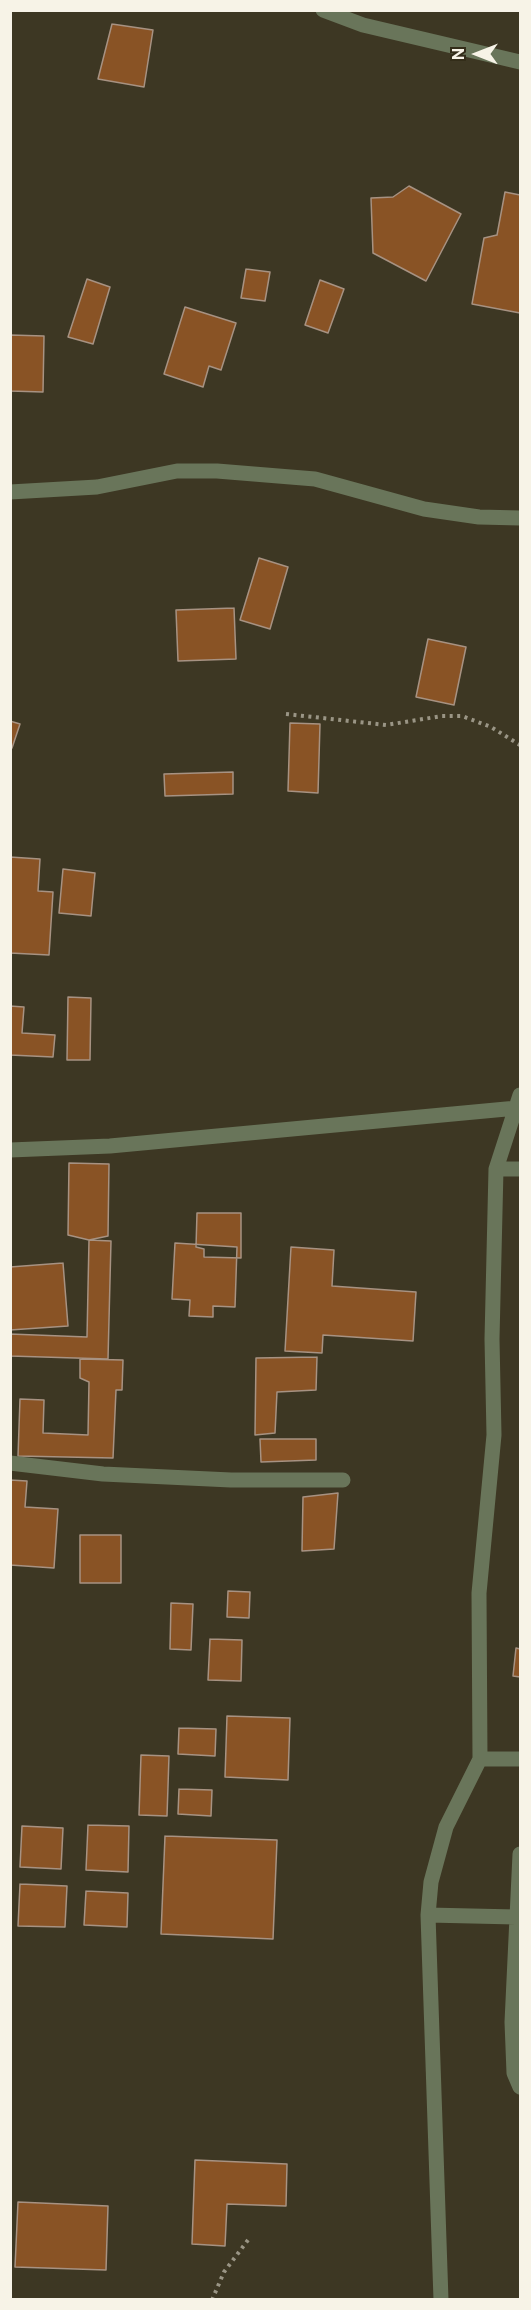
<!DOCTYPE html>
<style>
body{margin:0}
#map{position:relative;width:531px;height:2310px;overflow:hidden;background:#3d3723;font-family:"Public Sans",sans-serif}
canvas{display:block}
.frame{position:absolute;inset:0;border:12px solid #f7f3e7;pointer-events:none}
.north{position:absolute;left:447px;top:24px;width:60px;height:60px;-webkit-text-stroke:4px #332d19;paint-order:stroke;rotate:270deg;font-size:16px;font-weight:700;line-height:24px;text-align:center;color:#f7f3e7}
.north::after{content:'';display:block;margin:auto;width:21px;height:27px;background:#f7f3e7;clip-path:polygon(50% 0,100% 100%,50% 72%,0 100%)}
</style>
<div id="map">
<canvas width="531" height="2310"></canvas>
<div class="frame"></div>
<div class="north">N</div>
</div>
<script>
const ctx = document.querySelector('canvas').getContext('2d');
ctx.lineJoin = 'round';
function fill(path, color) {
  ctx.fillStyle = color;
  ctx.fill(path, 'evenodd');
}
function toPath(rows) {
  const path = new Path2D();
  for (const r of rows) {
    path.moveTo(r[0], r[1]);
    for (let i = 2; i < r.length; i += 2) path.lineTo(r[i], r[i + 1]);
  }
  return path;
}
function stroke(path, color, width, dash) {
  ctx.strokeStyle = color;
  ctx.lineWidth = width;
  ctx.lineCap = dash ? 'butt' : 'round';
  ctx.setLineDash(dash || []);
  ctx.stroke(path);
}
const building = toPath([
 [112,24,153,30,144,87,98,79,112,24],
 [409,186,461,214,426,281,373,253,371,198,393,197,409,186],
 [505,192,520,195,520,313,472,304,484,238,497,235,505,192],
 [246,269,270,272,265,301,241,298,246,269],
 [87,279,110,287,93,344,68,337,87,279],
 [320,280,344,289,328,333,305,325,320,280],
 [185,307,236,323,221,370,209,366,203,387,164,374,185,307],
 [10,335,44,336,43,392,10,391,10,335],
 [259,558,288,567,270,629,240,620,259,558],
 [234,608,236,659,178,661,176,610,234,608],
 [428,639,466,647,454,705,416,697,428,639],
 [10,721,20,724,12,748,10,747,10,721],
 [290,723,320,724,318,793,288,791,290,723],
 [233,772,233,794,165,796,164,774,233,772],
 [10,857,40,859,38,891,53,892,49,955,10,953,10,857],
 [63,869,95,873,91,916,59,913,63,869],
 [68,997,91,998,90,1060,67,1060,68,997],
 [10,1006,24,1007,22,1033,55,1035,53,1057,10,1055,10,1006],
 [69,1163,109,1164,108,1236,89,1240,68,1235,69,1163],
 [197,1213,241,1213,241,1258,204,1257,204,1249,196,1247,197,1213],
 [89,1240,111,1241,108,1359,10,1356,10,1334,87,1337,89,1240],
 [175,1243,237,1247,235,1307,213,1306,213,1317,189,1316,190,1300,172,1299,175,1243],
 [291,1247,334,1250,332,1286,416,1292,413,1341,323,1335,322,1353,285,1351,291,1247],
 [63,1263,68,1326,10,1330,10,1267,63,1263],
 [317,1357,316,1390,277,1392,275,1433,255,1435,256,1358,317,1357],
 [80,1359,123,1360,122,1390,116,1390,113,1458,18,1456,20,1399,44,1400,43,1433,88,1435,89,1382,80,1378,80,1359],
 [260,1439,316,1439,316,1460,261,1462,260,1439],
 [10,1480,27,1481,25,1507,58,1509,54,1568,10,1565,10,1480],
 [338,1493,334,1549,302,1551,303,1497,338,1493],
 [80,1535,121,1535,121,1583,80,1583,80,1535],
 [228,1591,250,1592,249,1618,227,1617,228,1591],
 [171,1603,193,1604,191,1650,170,1649,171,1603],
 [210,1639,242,1640,241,1681,208,1680,210,1639],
 [516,1648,520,1649,520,1677,513,1676,516,1648],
 [227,1716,290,1718,288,1780,225,1777,227,1716],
 [179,1728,216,1729,215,1756,178,1754,179,1728],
 [141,1755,169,1756,167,1816,139,1815,141,1755],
 [179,1789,212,1790,211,1816,178,1814,179,1789],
 [88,1825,129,1826,128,1872,86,1870,88,1825],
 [22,1826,63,1828,61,1869,20,1867,22,1826],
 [165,1836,277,1840,273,1939,161,1934,165,1836],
 [20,1884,67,1886,65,1927,18,1926,20,1884],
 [86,1891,128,1893,127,1927,84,1925,86,1891],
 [195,2160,287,2164,286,2206,227,2204,225,2246,192,2244,195,2160],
 [18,2202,108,2206,106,2270,15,2267,18,2202]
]);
fill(building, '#895325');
stroke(building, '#a79282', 1.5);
stroke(toPath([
 [286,714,386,725,442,716,462,716,491,727,520,745],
 [212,2300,224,2272,248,2240]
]), '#9a9585', 4, [3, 4.5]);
stroke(toPath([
 [323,10,363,25,520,62],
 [10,492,97,487,177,471,217,471,315,479,424,509,479,517,520,518],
 [10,1150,110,1146,517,1108],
 [496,1169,520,1169],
 [10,1463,103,1474,231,1480,343,1480],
 [480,1759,520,1759],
 [520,1854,512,2022,514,2073,520,2087],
 [428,1915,516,1917],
 [441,2300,428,1915,431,1882,446,1827,480,1759,479,1593,494,1435,492,1339,496,1169,520,1095]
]), '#69755a', 15);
</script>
